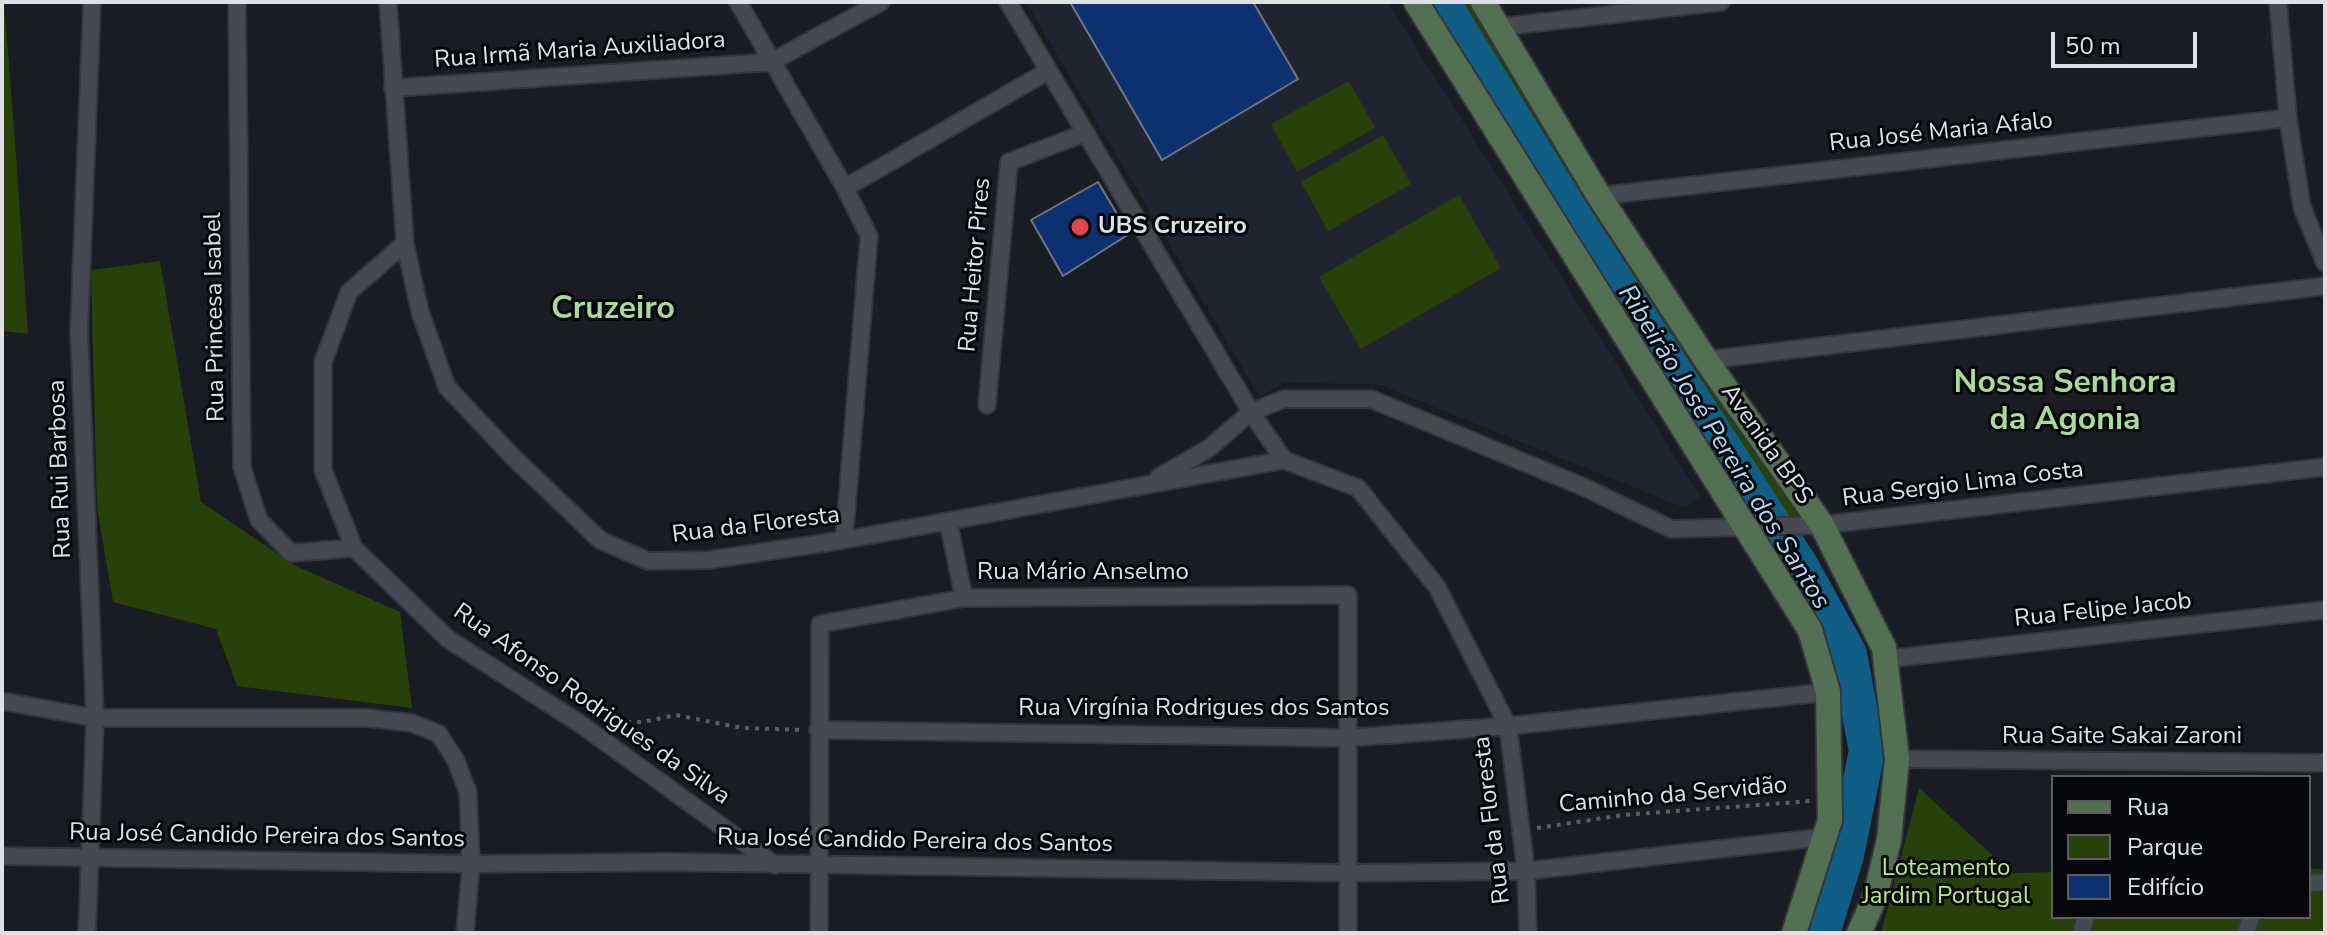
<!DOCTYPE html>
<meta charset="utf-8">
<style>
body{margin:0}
#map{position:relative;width:2327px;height:935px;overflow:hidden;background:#181c23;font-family:"Nunito Sans",sans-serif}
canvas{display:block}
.frame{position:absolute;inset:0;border:4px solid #dee1e6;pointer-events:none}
.legend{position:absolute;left:2051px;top:775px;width:260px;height:144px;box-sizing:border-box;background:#050609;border:2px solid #5c5e61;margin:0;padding:10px 14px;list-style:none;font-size:24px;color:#dee1e6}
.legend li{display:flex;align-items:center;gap:16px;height:40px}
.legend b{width:40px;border:2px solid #5c5e61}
.scale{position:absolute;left:2051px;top:32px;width:146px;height:36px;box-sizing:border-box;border:4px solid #dee1e6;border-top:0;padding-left:10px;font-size:24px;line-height:28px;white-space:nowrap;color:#dee1e6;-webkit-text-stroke:6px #050609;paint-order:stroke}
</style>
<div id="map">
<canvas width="2327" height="935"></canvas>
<div class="frame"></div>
<ul class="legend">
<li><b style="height:10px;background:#547052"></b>Rua</li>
<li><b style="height:22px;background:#27410a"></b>Parque</li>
<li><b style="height:22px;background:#0d3070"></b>Edifício</li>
</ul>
<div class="scale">50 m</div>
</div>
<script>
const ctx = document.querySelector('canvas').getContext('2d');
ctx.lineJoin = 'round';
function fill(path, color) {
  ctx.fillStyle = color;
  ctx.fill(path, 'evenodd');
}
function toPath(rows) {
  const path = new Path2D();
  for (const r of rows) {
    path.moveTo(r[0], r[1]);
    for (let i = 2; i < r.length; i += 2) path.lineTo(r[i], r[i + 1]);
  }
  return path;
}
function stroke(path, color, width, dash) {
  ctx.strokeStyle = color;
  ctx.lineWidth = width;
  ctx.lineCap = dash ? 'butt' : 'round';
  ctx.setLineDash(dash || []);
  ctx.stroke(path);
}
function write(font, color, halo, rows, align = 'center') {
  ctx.font = font + ' "Nunito Sans",sans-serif';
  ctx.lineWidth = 6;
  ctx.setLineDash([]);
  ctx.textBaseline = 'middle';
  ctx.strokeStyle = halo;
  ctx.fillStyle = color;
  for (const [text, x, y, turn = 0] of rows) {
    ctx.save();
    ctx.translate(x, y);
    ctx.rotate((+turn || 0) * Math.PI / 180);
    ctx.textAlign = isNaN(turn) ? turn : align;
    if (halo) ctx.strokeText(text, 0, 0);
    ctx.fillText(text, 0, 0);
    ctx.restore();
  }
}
fill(toPath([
 [1026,2,1387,2,1700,496,1685,508,1377,384,1284,383,1260,397]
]), '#1e2531');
fill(toPath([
 [4,2,16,154,28,334,2,331],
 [1427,2,1473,2,1804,516,1744,514],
 [1349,81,1375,128,1297,172,1271,124],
 [1383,135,1411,184,1328,231,1301,182],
 [1459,195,1501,268,1361,349,1319,277],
 [160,261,201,502,294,565,400,612,412,708,237,686,216,629,113,602,97,507,91,270],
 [1919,788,2012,873,2053,872,2053,917,2309,917,2309,869,2325,869,2325,933,1881,933]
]), '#27410a');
stroke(toPath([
 [1442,2,1572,214,1800,565,1849,654,1867,751,1846,855,1822,933]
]), '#105e85', 36);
const building = toPath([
 [1070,2,1253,2,1298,79,1162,160,1070,2],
 [1098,182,1129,234,1063,276,1031,220,1098,182]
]);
fill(building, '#0d3070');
stroke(building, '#727780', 2);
const street = toPath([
 [237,2,242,467,259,520,291,553,354,548],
 [388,2,405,243,420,312,447,387,513,457,600,540,648,561,709,560,844,540,1284,460,1358,488,1437,587,1508,726,1526,871,1528,933],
 [738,2,845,188,869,236,844,540],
 [1008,2,1251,412,1284,460],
 [2278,2,2288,118,2302,207,2325,263],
 [1499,27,1721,2],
 [393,88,771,62,881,2],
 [845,188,1048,71],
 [1599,196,2288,118],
 [405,243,349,292,323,362,323,470,354,548,448,639,579,723,775,865],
 [1706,360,2325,286],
 [987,405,1009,162,1085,133],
 [1159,477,1208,449,1251,412,1284,399,1371,399,1586,488,1671,529,1822,525,2325,467],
 [948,521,964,598],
 [1886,659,2325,610],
 [2,701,95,718,368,718,412,723,439,734,456,761,468,792,471,864,465,933],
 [818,730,1347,738,1508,726,1828,692],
 [1897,759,2325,763],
 [2,856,471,864,669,862,1347,873,1526,871,1825,837],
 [2309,883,2325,882],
 [87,933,95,718,79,331,92,2],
 [819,933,820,624,964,598,1348,595,1348,933],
 [2081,933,2086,917],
 [2246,933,2251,917]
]);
const secondary = toPath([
 [1416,2,1810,630,1828,692,1830,820,1794,933],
 [1483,2,1599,196,1706,360,1822,525,1884,648,1897,759,1889,840,1875,897,1859,933]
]);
stroke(street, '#34363c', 20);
stroke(secondary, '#34363c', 28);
stroke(toPath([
 [607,722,642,722,676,715,742,728,804,730],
 [1537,828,1624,815,1811,801]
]), '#5a5e64', 4, [4, 6]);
stroke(street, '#454a52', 16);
stroke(secondary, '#547052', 24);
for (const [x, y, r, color] of [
 [1080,227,10,"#e0444e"]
]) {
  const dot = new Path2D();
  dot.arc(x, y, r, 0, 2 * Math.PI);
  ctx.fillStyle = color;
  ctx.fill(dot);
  stroke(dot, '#050609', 3);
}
write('24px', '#dee1e6', '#050609', [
 ["Rua Irmã Maria Auxiliadora",580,51,-4],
 ["Rua José Maria Afalo",1941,133,-6],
 ["Rua Heitor Pires",976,265,-85],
 ["Rua Princesa Isabel",216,317,-91],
 ["Avenida BPS",1766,445,55],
 ["Rua Rui Barbosa",61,469,-92],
 ["Rua Sergio Lima Costa",1963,485,-7],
 ["Rua da Floresta",756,526,-7],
 ["Rua Mário Anselmo",1083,573],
 ["Rua Felipe Jacob",2103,611,-6],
 ["Rua Afonso Rodrigues da Silva",591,705,35],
 ["Rua Virgínia Rodrigues dos Santos",1204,709],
 ["Rua Saite Sakai Zaroni",2122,737],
 ["Caminho da Servidão",1673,796,-5],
 ["Rua da Floresta",1493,820,-97],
 ["Rua José Candido Pereira dos Santos",267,837,1],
 ["Rua José Candido Pereira dos Santos",915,842,1]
]);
write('bold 24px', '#dee1e6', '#050609', [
 ["UBS Cruzeiro",1098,227]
], 'left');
write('24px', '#b4ed83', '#050609', [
 ["Loteamento",1946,869],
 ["Jardim Portugal",1946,897]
]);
write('italic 26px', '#afd9f5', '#050609', [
 ["Ribeirão José Pereira dos Santos",1723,448,58]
]);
write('bold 32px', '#a8da9b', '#050609', [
 ["Cruzeiro",613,310],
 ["Nossa Senhora",2065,384],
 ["da Agonia",2065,421]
]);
</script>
